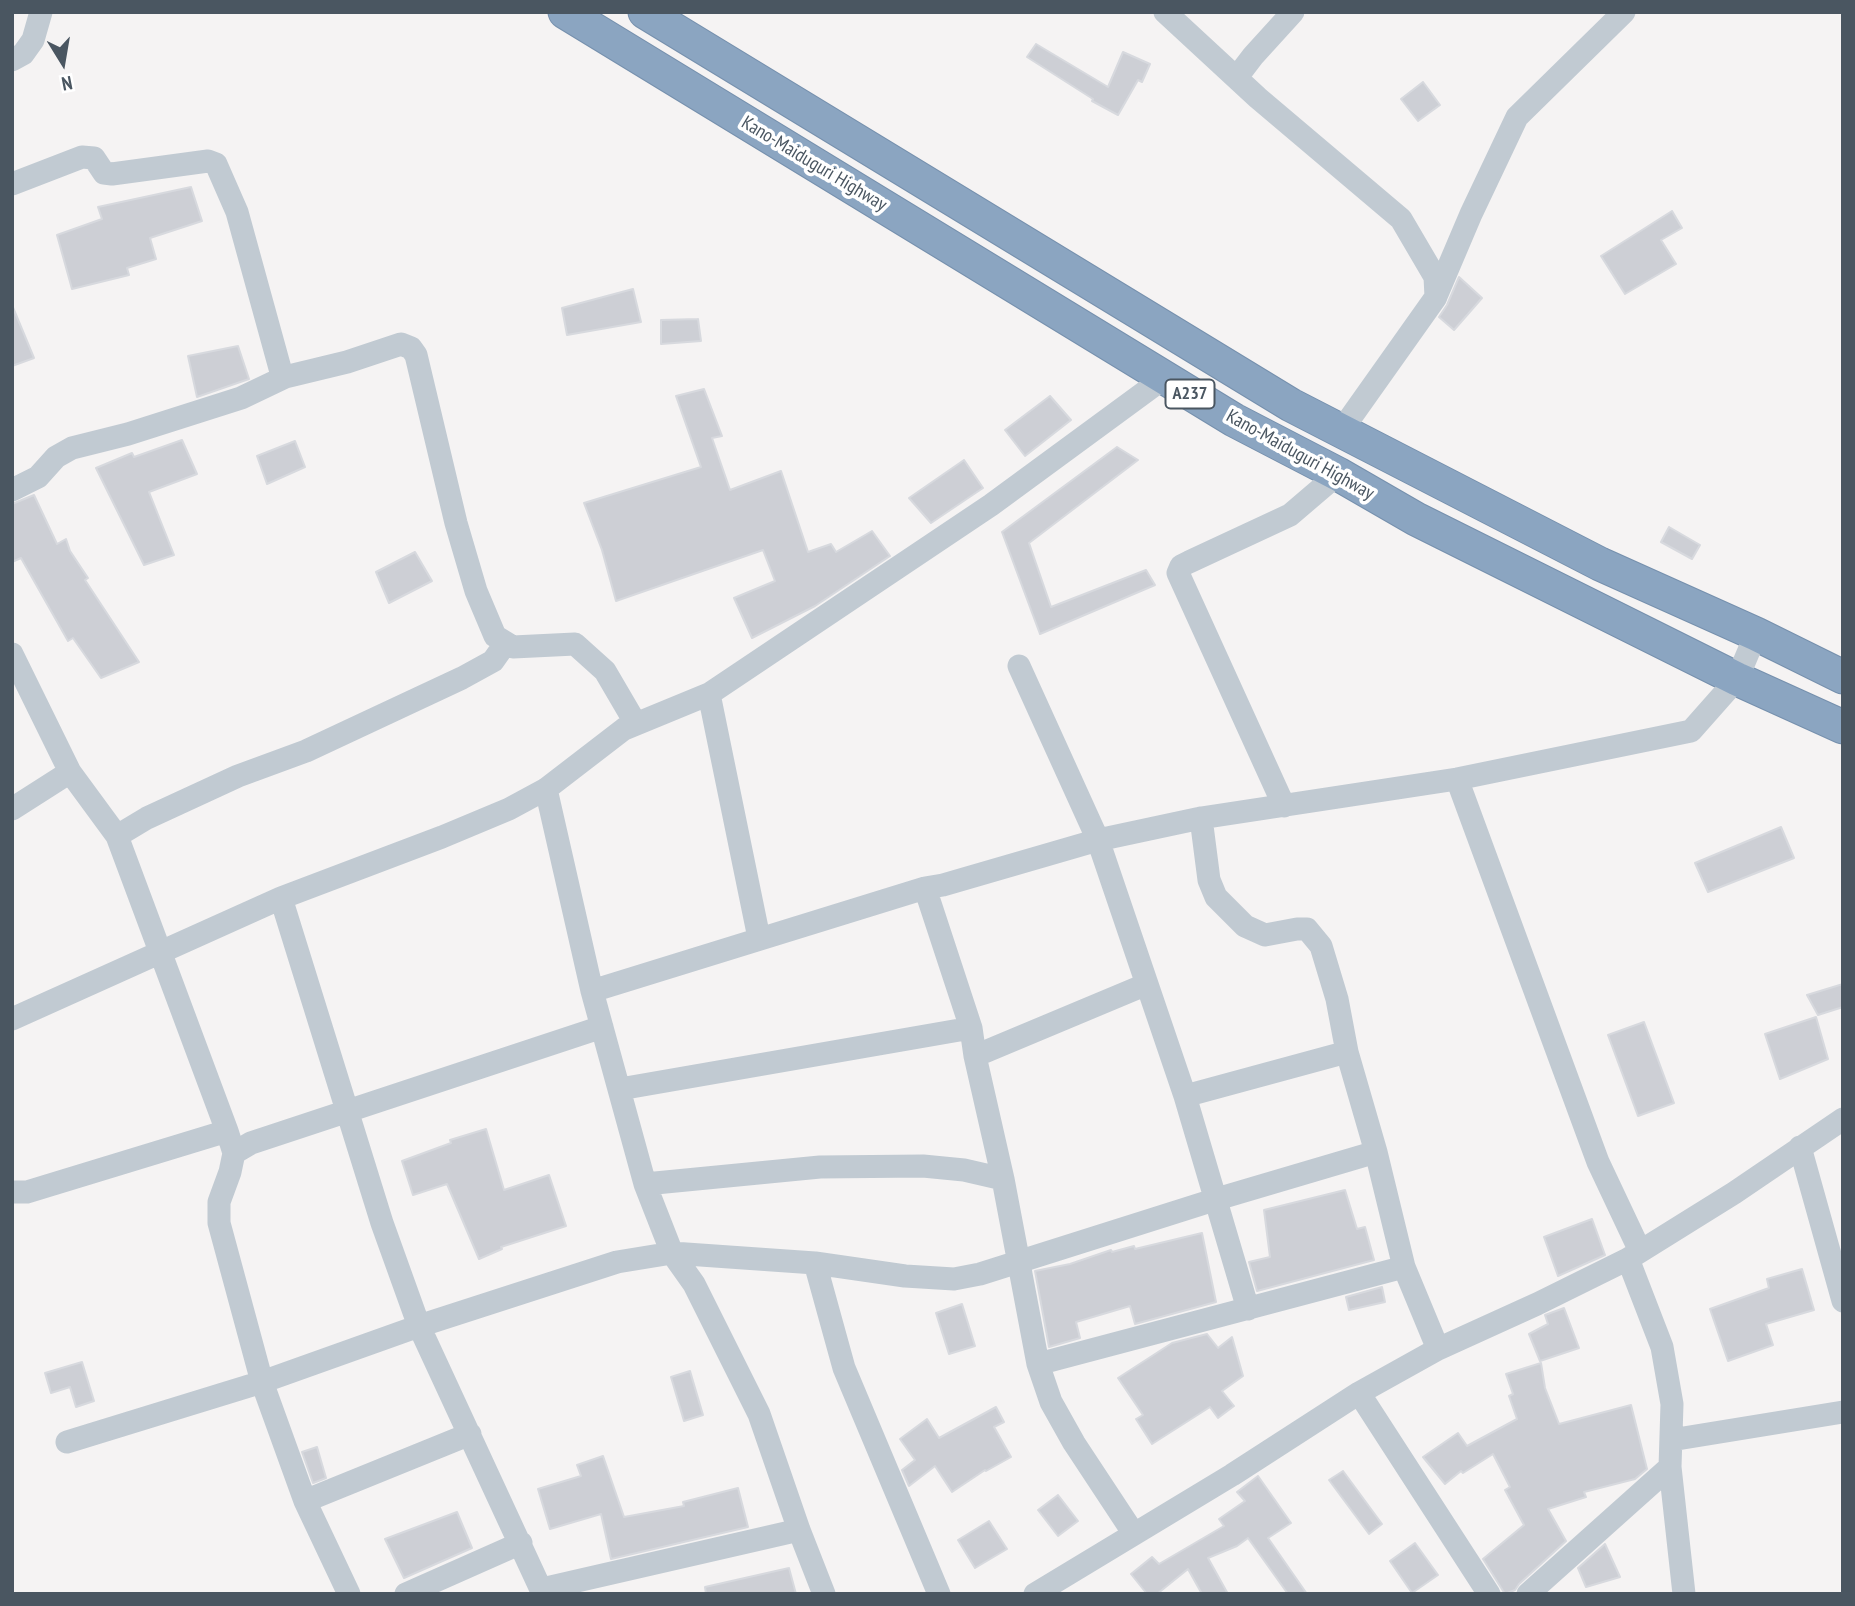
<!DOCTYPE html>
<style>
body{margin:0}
#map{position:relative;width:1855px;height:1606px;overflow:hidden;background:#f5f3f3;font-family:"PT Sans Narrow",sans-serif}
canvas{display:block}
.frame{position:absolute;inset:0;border:14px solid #4a5661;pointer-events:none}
.north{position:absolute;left:28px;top:28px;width:70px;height:70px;-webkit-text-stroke:5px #fff;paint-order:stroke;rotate:169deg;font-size:19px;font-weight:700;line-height:28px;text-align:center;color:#4a5661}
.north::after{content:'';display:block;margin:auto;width:24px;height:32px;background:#4a5661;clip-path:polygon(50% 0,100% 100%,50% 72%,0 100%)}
</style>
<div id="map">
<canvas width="1855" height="1606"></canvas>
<div class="frame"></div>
<div class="north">N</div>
</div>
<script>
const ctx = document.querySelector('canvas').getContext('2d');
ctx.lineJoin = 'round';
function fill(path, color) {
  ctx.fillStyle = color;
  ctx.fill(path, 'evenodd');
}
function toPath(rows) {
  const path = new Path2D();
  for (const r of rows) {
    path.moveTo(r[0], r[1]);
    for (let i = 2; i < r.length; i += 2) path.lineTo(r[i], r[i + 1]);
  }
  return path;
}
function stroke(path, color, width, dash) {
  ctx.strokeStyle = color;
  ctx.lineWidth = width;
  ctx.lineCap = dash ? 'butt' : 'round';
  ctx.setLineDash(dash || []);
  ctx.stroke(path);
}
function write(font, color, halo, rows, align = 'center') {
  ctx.font = font + ' "PT Sans Narrow",sans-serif';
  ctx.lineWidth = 7;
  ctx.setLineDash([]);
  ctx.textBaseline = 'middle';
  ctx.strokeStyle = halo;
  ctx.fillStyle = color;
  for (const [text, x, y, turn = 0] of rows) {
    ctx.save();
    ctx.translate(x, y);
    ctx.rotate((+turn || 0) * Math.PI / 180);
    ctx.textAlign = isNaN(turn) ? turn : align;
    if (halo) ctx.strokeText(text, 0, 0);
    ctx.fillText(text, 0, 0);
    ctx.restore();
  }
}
const building = toPath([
 [1036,44,1108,87,1123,52,1150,64,1142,82,1138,80,1118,115,1092,101,1093,99,1027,57,1036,44],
 [1423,82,1440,105,1418,121,1401,99,1423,82],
 [191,187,202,221,150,238,156,259,127,268,129,275,72,289,57,235,102,219,98,207,191,187],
 [1672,211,1682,228,1661,240,1676,264,1625,294,1601,256,1672,211],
 [1459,277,1482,298,1454,330,1439,317,1447,305,1459,277],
 [633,289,641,322,567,335,562,308,633,289],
 [12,305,34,358,12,366,12,305],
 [698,319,701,341,661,344,661,320,698,319],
 [238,346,249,379,197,397,188,356,238,346],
 [704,389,722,436,712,438,730,490,781,471,808,552,831,544,836,552,872,531,890,556,815,606,752,638,734,598,775,581,763,550,616,601,602,550,584,503,701,467,676,396,704,389],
 [1050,396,1071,420,1025,456,1005,430,1050,396],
 [182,440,197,474,149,492,174,555,144,565,96,468,132,453,134,457,182,440],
 [295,441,305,467,267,484,257,456,295,441],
 [1117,447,1138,460,1029,543,1051,607,1146,570,1155,585,1040,634,1002,532,1117,447],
 [964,460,983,488,931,523,909,498,964,460],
 [34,495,57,544,66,539,70,551,88,578,85,580,139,662,101,678,73,638,68,641,21,558,12,562,12,504,34,495],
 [1669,527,1700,545,1692,559,1661,542,1669,527],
 [415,552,432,581,389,603,376,572,415,552],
 [1781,827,1794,858,1708,892,1695,863,1781,827],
 [1843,984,1843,1007,1818,1015,1807,995,1843,984],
 [1816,1017,1828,1059,1780,1079,1765,1034,1816,1017],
 [1644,1022,1674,1103,1638,1116,1608,1035,1644,1022],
 [486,1129,504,1190,549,1175,566,1226,501,1247,502,1249,479,1259,447,1184,413,1195,402,1161,451,1143,450,1140,486,1129],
 [1345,1190,1357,1229,1365,1227,1374,1260,1257,1291,1249,1262,1270,1257,1264,1210,1345,1190],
 [1592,1219,1605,1255,1558,1276,1544,1237,1592,1219],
 [1202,1233,1216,1302,1135,1324,1130,1306,1076,1322,1080,1338,1049,1347,1035,1271,1070,1264,1111,1250,1112,1252,1134,1246,1135,1249,1202,1233],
 [1802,1269,1814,1310,1766,1324,1773,1345,1728,1361,1710,1309,1769,1288,1767,1279,1802,1269],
 [1382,1287,1385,1302,1349,1310,1346,1297,1382,1287],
 [962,1304,975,1346,949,1354,936,1313,962,1304],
 [1564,1308,1579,1348,1540,1361,1529,1334,1548,1324,1545,1315,1564,1308],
 [1207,1334,1218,1348,1232,1337,1243,1376,1222,1391,1234,1406,1218,1418,1210,1407,1152,1444,1136,1419,1143,1415,1118,1378,1172,1343,1207,1334],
 [82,1362,94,1401,76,1407,70,1387,51,1393,45,1373,82,1362],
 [1541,1363,1545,1388,1559,1424,1631,1405,1647,1469,1635,1479,1584,1492,1586,1497,1548,1509,1566,1541,1519,1584,1515,1590,1505,1594,1483,1559,1524,1525,1505,1490,1510,1487,1493,1454,1463,1473,1461,1471,1445,1484,1423,1457,1458,1433,1467,1446,1517,1419,1509,1396,1513,1394,1506,1374,1541,1363],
 [690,1371,703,1415,684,1421,671,1377,690,1371],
 [996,1407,1004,1422,994,1427,1011,1457,986,1471,985,1470,952,1492,935,1466,909,1486,902,1470,915,1460,900,1439,927,1419,939,1438,996,1407],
 [317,1447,326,1478,313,1483,302,1452,317,1447],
 [603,1456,624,1517,684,1506,683,1502,738,1488,748,1527,611,1559,601,1514,550,1529,538,1489,581,1476,577,1465,603,1456],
 [1343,1471,1382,1524,1369,1534,1329,1480,1343,1471],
 [1258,1476,1291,1523,1268,1538,1307,1594,1288,1594,1248,1538,1237,1546,1208,1558,1228,1594,1202,1594,1188,1569,1157,1594,1147,1594,1131,1574,1152,1557,1159,1564,1224,1526,1219,1519,1245,1501,1237,1492,1258,1476],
 [1058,1495,1078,1521,1058,1536,1038,1510,1058,1495],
 [457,1512,472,1548,404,1578,385,1539,457,1512],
 [989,1521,1007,1549,975,1568,958,1540,989,1521],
 [1415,1543,1438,1575,1412,1593,1390,1561,1415,1543],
 [1605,1544,1620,1577,1586,1587,1578,1568,1605,1544],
 [789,1568,796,1594,706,1594,705,1587,789,1568]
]);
fill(building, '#cdcfd5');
stroke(building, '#d7d9de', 2);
const highway = toPath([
 [565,12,1234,420,1338,474,1416,519,1737,679,1843,727],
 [645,12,1291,405,1600,564,1756,634,1843,677]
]);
stroke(highway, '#7690ad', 35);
stroke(toPath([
 [1165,12,1258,98,1401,219,1435,277,1436,297,1341,431],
 [12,60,23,54,33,40,41,12],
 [1237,77,1253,56,1293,12],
 [12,184,82,157,94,158,104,173,112,174,208,161,216,164,237,212,281,372,285,377],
 [1437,294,1471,214,1517,117,1624,12],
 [12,490,38,477,56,457,72,448,128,434,241,398,285,377,347,362,401,344,411,348,416,355,456,523,476,591,495,636,513,647,575,644,605,671,636,724],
 [12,654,70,772,117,836,227,1131,234,1153,230,1172,219,1202,219,1223,262,1382,305,1501,349,1594],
 [1019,666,1098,840,1185,1096,1248,1309],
 [709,694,759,938],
 [1457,779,1598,1162,1640,1251],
 [546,789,592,991,645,1184,672,1253,694,1284,759,1414,799,1530,824,1594],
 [1284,806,1178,573,1181,566,1189,562,1290,515,1338,474],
 [12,809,70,772],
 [1201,818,1209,880,1216,897,1245,926,1265,935,1297,929,1307,929,1321,946,1337,999,1347,1052,1376,1152,1404,1267,1438,1349],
 [117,836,147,818,238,776,306,751,462,678,493,661,505,644],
 [925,888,971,1028,975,1056,1003,1179,1038,1364,1051,1402,1074,1443,1134,1534],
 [281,898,382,1223,419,1326,543,1594],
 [592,991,925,888,943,885,1098,840,1201,818,1457,779,1691,731,1737,679,1756,634],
 [12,1019,281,898,442,837,509,809,546,789,624,729,709,694,991,505,1164,378],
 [975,1056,1147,984],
 [620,1089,971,1028],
 [1185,1096,1347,1052],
 [1800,1147,1843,1301],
 [234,1153,251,1143,602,1027],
 [645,1184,820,1167,923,1166,964,1170,1003,1179],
 [12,1192,27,1192,227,1131],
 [1628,1259,1662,1347,1672,1404,1670,1467,1684,1594],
 [815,1263,844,1368,939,1594],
 [1038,1364,1404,1267],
 [1359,1393,1489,1594],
 [1671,1440,1843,1412],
 [67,1442,262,1382,419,1326,617,1262,672,1253,815,1263,905,1276,954,1279,980,1274,1217,1199,1376,1152],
 [305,1501,470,1434],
 [542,1589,799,1530],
 [406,1594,521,1543],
 [1035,1594,1232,1475,1359,1393,1438,1349,1537,1304,1628,1259,1734,1193,1843,1119],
 [1528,1594,1670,1467]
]), '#c1cad2', 23);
stroke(highway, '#8ba5c1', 33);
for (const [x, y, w] of [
 [1190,394,49]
]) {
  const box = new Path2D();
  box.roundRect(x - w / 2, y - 14.5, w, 29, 5);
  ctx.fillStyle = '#fff';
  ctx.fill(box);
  stroke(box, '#4a5661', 2);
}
write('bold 18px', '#4a5661', null, [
 ["A237",1190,394]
]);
write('19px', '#4a5661', '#fff', [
 ["Kano-Maiduguri Highway",814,164,31],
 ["Kano-Maiduguri Highway",1300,455,29]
]);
</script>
